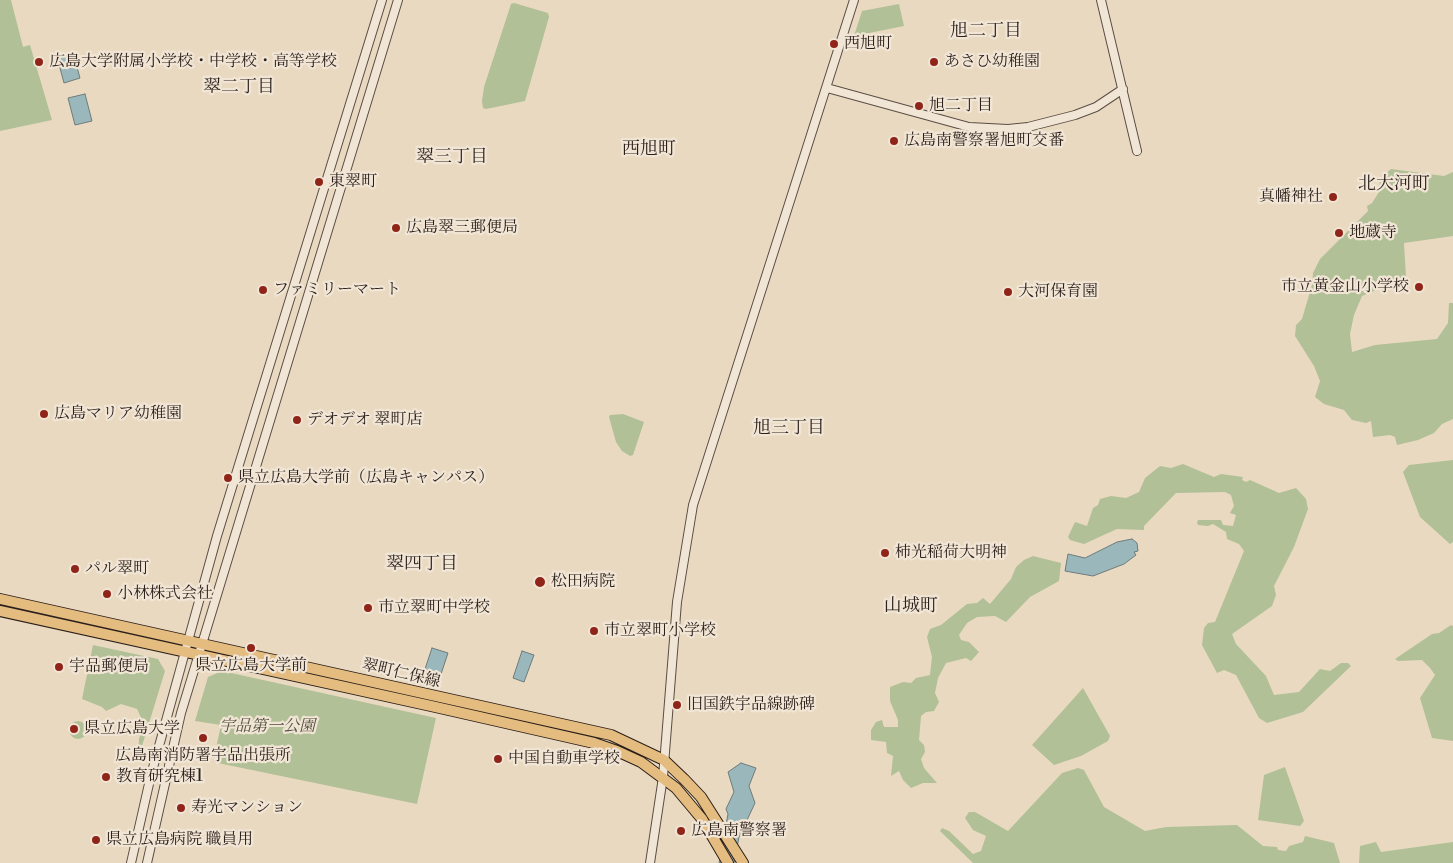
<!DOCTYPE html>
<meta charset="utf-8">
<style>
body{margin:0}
canvas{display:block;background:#e9d9c0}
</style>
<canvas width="1453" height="863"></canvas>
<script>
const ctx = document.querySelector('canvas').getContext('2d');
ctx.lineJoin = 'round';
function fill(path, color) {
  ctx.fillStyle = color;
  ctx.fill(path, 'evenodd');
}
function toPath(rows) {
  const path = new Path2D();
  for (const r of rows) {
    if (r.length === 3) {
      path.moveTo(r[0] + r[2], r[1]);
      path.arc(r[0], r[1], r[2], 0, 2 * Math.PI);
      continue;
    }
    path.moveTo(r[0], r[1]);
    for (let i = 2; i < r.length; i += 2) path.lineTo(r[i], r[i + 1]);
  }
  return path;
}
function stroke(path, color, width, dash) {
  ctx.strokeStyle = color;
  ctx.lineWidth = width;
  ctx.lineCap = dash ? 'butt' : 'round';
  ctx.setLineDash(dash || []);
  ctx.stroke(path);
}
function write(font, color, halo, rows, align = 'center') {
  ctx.font = font + ' "Libre Bodoni","Noto Serif JP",serif';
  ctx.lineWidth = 4.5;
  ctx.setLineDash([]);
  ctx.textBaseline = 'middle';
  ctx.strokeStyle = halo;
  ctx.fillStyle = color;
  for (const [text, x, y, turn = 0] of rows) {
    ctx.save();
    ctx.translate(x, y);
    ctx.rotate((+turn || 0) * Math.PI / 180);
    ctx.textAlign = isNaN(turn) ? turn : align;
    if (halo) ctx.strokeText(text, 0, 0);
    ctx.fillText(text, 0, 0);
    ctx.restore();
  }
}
fill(toPath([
 [0,0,11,0,23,47,30,45,52,120,0,131],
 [514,3,548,13,549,17,525,101,486,109,483,108,482,101,484,87,511,4],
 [899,4,904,26,854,36,862,11],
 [1391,169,1444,176,1453,172,1453,236,1404,243,1406,277,1362,296,1354,315,1350,334,1352,352,1375,345,1437,339,1448,323,1449,303,1453,303,1453,419,1442,424,1434,433,1418,440,1397,445,1395,437,1390,435,1373,437,1371,421,1366,423,1352,420,1344,410,1324,404,1315,397,1320,381,1314,366,1295,336,1296,325,1302,319,1312,285,1313,273,1320,259,1368,211,1367,206,1372,203,1379,192,1380,179],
 [623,414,644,422,633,455,630,456,622,451,616,442,609,417,610,415],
 [1453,460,1453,542,1450,544,1420,517,1403,472,1409,465],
 [1183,464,1214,477,1221,474,1243,477,1242,480,1246,482,1250,480,1279,493,1296,488,1306,499,1308,509,1294,547,1274,586,1276,595,1272,606,1232,634,1236,644,1266,676,1274,695,1299,692,1320,669,1330,671,1341,663,1348,663,1351,666,1303,712,1267,723,1259,718,1236,675,1224,670,1217,673,1202,645,1204,628,1208,623,1215,622,1244,551,1239,544,1227,539,1226,532,1213,524,1208,526,1198,525,1197,523,1198,520,1221,520,1223,525,1233,526,1236,515,1230,513,1234,506,1231,495,1225,492,1176,493,1144,526,1144,530,1117,529,1084,544,1070,540,1068,537,1075,522,1087,526,1093,508,1098,505,1100,499,1111,496,1126,498,1139,492,1145,478,1160,466,1171,468],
 [1033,556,1061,563,1059,581,1030,597,1006,622,995,616,977,617,967,623,959,635,961,640,969,642,979,652,971,661,966,658,946,663,938,678,935,693,939,702,934,711,926,712,921,716,919,740,924,745,925,752,921,759,924,768,937,783,923,783,911,788,903,780,899,771,891,776,893,756,887,753,886,742,871,740,871,730,876,722,882,720,884,727,898,727,898,720,890,701,890,687,903,682,911,683,916,678,930,675,932,657,927,637,930,629,941,625,967,604,977,603,983,598,990,604,1011,579,1016,567,1024,560],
 [1451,625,1453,626,1453,741,1432,738,1420,698,1435,675,1430,668,1422,660,1398,661,1395,659,1432,634,1439,633],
 [93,645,158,659,165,671,138,759,139,739,144,724,137,709,121,704,106,711,102,707,82,699],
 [222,671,436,718,417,804,213,762,221,725,195,721,208,677],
 [1083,688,1110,736,1108,741,1081,756,1054,765,1032,745],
 [78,730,9],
 [1285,767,1304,821,1300,826,1258,820,1264,775],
 [1078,768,1084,770,1104,807,1145,831,1166,827,1237,825,1263,846,1277,847,1278,850,1286,851,1289,846,1303,842,1305,836,1334,843,1340,863,973,863,940,831,942,828,949,831,973,854,981,851,986,836,973,830,965,818,969,812,975,812,1008,831,1062,773],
 [1376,842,1381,852,1453,842,1453,863,1359,863,1360,846]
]), '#b1c096');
const water = toPath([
 [73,53,80,78,64,83,57,57,73,53],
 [85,94,92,121,75,125,68,98,85,94],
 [1132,539,1137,543,1138,551,1134,552,1136,555,1124,564,1093,576,1065,571,1068,554,1085,558,1117,542,1132,539],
 [432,648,448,653,439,680,423,675,432,648],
 [522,651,534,655,524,682,513,678,522,651],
 [741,763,756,768,749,786,755,803,739,837,734,863,719,863,728,814,726,809,734,792,728,772,741,763]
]);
fill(water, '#9ab8bb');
stroke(water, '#6e7b7b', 1);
const tertiary = toPath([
 [1101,0,1137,151],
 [827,88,969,127,1008,129,1028,127,1075,115,1096,107,1123,89],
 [131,863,151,775,217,536,382,0],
 [147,863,181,713,398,0],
 [650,863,663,777,677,602,693,505,854,0]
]);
const primary = toPath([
 [0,599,611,735,664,760,684,779,701,797,743,863],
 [0,611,431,706,594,743,617,751,641,762,676,788,702,819,728,863]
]);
stroke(tertiary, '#5a4e44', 10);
stroke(primary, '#2b1f1a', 12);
stroke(tertiary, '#f1e6d6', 8);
stroke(primary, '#e4bc80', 10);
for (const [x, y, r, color] of [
 [834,44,5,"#8f2418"],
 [39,62,5,"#8f2418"],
 [934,62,5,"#8f2418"],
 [919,106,5,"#8f2418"],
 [894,141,5,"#8f2418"],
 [319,182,5,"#8f2418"],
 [1333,197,5,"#8f2418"],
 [396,228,5,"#8f2418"],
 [1339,233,5,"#8f2418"],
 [1419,287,5,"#8f2418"],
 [263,290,5,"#8f2418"],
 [1008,292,5,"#8f2418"],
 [44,414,5,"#8f2418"],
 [297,420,5,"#8f2418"],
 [228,478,5,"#8f2418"],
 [885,553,5,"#8f2418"],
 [75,569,5,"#8f2418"],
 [540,582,6,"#8f2418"],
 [107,594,5,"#8f2418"],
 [368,608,5,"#8f2418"],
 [594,631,5,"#8f2418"],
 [251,648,5,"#8f2418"],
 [59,667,5,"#8f2418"],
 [677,705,5,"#8f2418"],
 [74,729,5,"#8f2418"],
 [203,738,5,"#8f2418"],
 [498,759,5,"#8f2418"],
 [106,777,5,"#8f2418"],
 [181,808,5,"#8f2418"],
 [681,831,5,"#8f2418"],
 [96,840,5,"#8f2418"]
]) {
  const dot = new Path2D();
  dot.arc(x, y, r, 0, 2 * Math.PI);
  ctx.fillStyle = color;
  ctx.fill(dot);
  stroke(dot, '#f1e6d6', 2);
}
write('16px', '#2b1f1a', '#f1e6d6', [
 ["西旭町",844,44],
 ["広島大学附属小学校・中学校・高等学校",49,62],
 ["あさひ幼稚園",944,62],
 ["旭二丁目",929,106],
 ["広島南警察署旭町交番",904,141],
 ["東翠町",329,182],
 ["真幡神社",1323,197,"right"],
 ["広島翠三郵便局",406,228],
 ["地蔵寺",1349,233],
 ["市立黄金山小学校",1409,287,"right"],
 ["ファミリーマート",273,290],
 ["大河保育園",1018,292],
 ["広島マリア幼稚園",54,414],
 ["デオデオ 翠町店",307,420],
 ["県立広島大学前（広島キャンパス）",238,478],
 ["柿光稲荷大明神",895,553],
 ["パル翠町",85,569],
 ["松田病院",551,582],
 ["小林株式会社",117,594],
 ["市立翠町中学校",378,608],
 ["市立翠町小学校",604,631],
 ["県立広島大学前",251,666,"center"],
 ["宇品郵便局",69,667],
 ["旧国鉄宇品線跡碑",687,705],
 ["県立広島大学",84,729],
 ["広島南消防署宇品出張所",203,756,"center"],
 ["中国自動車学校",508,759],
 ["教育研究棟1",116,777],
 ["寿光マンション",191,808],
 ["広島南警察署",691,831],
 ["県立広島病院 職員用",106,840]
], 'left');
write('16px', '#2b1f1a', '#f1e6d6', [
 ["翠町仁保線",401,674,13]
]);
write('italic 16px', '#534f3f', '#f1e6d6', [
 ["宇品第一公園",267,727]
]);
write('18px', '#2b1f1a', '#f1e6d6', [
 ["旭二丁目",986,32],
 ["翠二丁目",239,88],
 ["西旭町",649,150],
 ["翠三丁目",452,158],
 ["北大河町",1394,185],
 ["旭三丁目",789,429],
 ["翠四丁目",422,565],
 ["山城町",911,607]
]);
</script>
